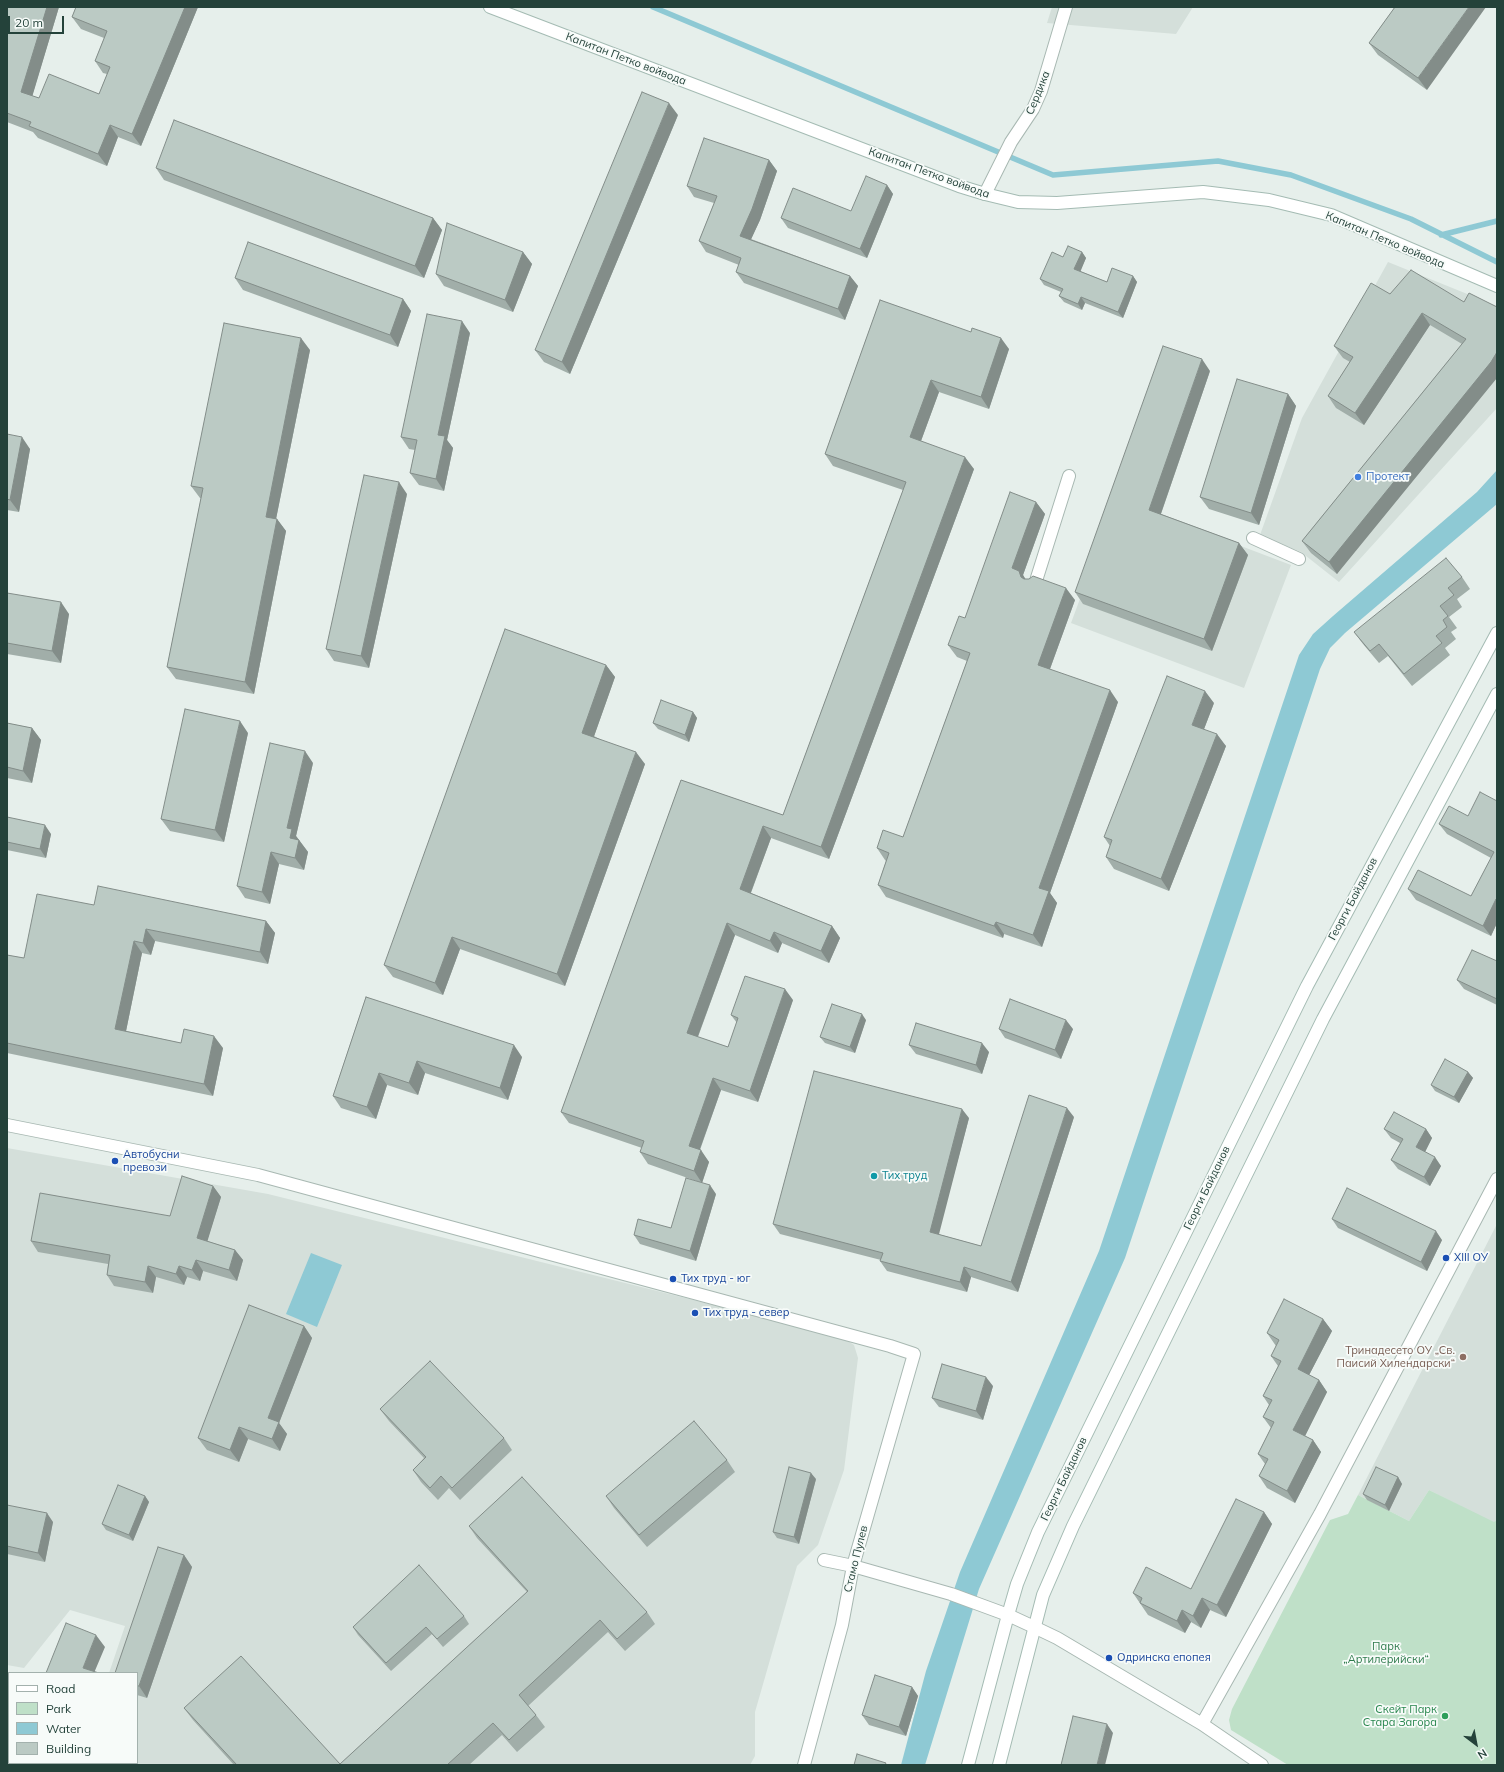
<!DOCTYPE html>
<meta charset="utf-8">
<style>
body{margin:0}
#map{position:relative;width:1504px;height:1772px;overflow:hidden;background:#e6efeb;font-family:Mulish,sans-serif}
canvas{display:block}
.frame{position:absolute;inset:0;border:8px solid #24423a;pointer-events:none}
.legend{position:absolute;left:8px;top:1672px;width:130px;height:92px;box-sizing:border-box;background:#f7fbf9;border:1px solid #a3b1ad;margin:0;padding:5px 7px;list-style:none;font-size:12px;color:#24423a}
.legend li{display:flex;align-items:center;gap:8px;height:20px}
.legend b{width:20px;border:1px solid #a3b1ad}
.north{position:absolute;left:1456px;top:1724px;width:40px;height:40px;-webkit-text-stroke:3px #f7fbf9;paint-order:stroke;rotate:148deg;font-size:11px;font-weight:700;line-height:16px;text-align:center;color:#24423a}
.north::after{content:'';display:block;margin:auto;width:14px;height:18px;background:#24423a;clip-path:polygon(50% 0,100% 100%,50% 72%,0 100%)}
.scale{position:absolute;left:8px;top:16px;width:56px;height:18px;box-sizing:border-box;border:2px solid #24423a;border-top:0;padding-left:5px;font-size:12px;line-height:14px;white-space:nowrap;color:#24423a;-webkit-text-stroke:3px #f7fbf9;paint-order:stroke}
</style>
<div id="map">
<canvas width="1504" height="1772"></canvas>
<div class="frame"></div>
<ul class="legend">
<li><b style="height:5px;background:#fff"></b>Road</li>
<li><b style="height:11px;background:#bfe0c8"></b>Park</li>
<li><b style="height:11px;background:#8ec9d4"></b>Water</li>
<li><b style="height:11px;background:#bbcac4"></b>Building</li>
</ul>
<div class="north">N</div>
<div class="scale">20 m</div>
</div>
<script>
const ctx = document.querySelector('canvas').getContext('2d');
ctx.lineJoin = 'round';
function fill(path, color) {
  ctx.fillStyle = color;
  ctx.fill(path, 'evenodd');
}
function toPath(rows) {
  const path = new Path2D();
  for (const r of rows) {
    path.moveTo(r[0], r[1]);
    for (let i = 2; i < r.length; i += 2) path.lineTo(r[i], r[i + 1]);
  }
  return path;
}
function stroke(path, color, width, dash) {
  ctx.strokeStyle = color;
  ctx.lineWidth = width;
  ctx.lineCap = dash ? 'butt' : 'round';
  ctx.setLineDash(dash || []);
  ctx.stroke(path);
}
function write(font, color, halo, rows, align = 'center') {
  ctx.font = font + ' Mulish,sans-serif';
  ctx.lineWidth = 3.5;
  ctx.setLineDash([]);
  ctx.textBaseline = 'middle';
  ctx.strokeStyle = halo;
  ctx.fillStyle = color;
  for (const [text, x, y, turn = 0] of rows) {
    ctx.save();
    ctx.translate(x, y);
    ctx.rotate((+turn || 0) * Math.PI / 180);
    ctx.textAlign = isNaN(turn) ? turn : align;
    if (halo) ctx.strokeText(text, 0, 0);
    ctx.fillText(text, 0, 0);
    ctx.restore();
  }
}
fill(toPath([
 [1052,7,1193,7,1176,34,1047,23],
 [1388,262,1497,306,1497,408,1339,582,1301,552,1260,535,1302,418],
 [1117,499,1291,565,1244,688,1071,623],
 [7,1148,268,1194,842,1337,854,1345,858,1358,844,1470,818,1545,797,1566,755,1712,755,1756,750,1765,78,1765,79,1763,137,1763,137,1673,109,1673,125,1626,70,1610,24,1668,7,1665],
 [1497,1224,1497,1520,1494,1523,1429,1490,1409,1521,1358,1495]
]), '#d4dfda');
fill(toPath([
 [1429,1490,1494,1522,1497,1520,1497,1765,1288,1765,1231,1730,1229,1720,1232,1709,1330,1520,1348,1514,1358,1495,1409,1521]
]), '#bfe0c8');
fill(toPath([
 [1497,470,1497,504,1345,633,1330,648,1320,669,1125,1258,979,1589,925,1765,901,1765,926,1671,960,1572,1099,1251,1299,655,1313,634,1333,616,1477,492],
 [311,1253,342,1265,317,1327,286,1314]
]), '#8ec9d4');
stroke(toPath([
 [653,7,1053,175,1218,161,1291,175,1411,219,1497,262],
 [1441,235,1497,221]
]), '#8ec9d4', 5.5);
const street = toPath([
 [985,194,1011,142,1033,109,1041,91,1066,7],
 [1253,538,1299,559],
 [1035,584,1069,476],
 [7,1125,258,1175,890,1346,914,1354,853,1566,842,1625,804,1765],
 [824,1560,853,1566,951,1594,1008,1615,1034,1627,1057,1638,1202,1724,1262,1765],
 [1202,1724,1320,1514,1497,1179]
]);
const secondary = toPath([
 [490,7,959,186,985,194,1018,202,1057,203,1203,192,1269,200,1331,215,1497,286],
 [968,1765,1008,1615,1017,1584,1038,1532,1307,986,1497,633],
 [999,1765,1043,1595,1073,1526,1323,1019,1497,694]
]);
stroke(street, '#a8b8b2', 14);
stroke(secondary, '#a4bbb3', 14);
stroke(street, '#fff', 12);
stroke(secondary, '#fff', 12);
fill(toPath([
 [7,7,59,7,32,96,39,98,99,94,107,74,103,73,95,61,104,38,81,29,72,17,76,7,198,7,141,146,118,137,107,166,38,138,33,132,7,122],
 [1395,7,1427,90,1378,55,1369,43],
 [678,115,570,374,544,362,535,350],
 [769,160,777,171,760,220,751,239,850,276,858,286,845,320,744,283,736,272,739,265,706,252,699,241,714,203,694,197,687,186],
 [156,168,433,218,442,230,424,278,164,180],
 [887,185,893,194,867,258,788,228,781,218,851,211],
 [523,252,532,264,513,312,444,286,436,274],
 [1082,252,1086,258,1080,271,1107,282,1133,276,1137,282,1123,318,1085,303,1082,310,1064,302,1059,296,1061,292,1044,285,1040,279,1063,257],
 [235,278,403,299,411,311,398,347,243,290],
 [1390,294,1464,302,1497,307,1337,574,1311,553,1302,541,1462,344,1430,325,1364,425,1336,408,1328,396,1350,362,1343,358,1334,346],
 [880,300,1009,349,989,409,939,392,921,441,974,469,829,859,771,838,751,893,832,926,840,938,829,963,782,943,778,953,735,935,698,1037,728,1047,737,1023,731,1015,793,1000,758,1102,721,1090,700,1150,709,1162,702,1183,648,1164,640,1152,642,1148,569,1123,561,1112,681,780,783,815,903,490,833,466,825,454],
 [470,333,447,440,453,448,444,491,419,485,410,473,415,450,409,449,401,437],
 [310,350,276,519,277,519,286,531,254,694,176,679,167,667,201,498,200,498,191,486],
 [1210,371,1161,514,1239,543,1248,555,1212,651,1083,604,1075,592],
 [1288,394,1296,406,1259,525,1209,509,1200,497],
 [7,434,30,449,19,512,7,510],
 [407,494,369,668,334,661,326,649],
 [1036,502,1045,514,1023,575,1025,579,1075,600,1050,669,1118,702,1050,893,1057,903,1042,947,1004,934,1003,938,886,897,878,885,886,861,885,860,877,848,903,837,967,661,957,657,948,645],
 [1462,577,1470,589,1457,599,1462,607,1449,617,1457,628,1451,632,1456,639,1445,648,1450,655,1412,686,1388,656,1379,663,1363,644,1354,632],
 [7,593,69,614,61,663,7,654],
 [606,665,615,677,594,736,645,764,565,986,460,949,443,995,393,977,384,965],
 [1214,703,1204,729,1226,746,1169,891,1114,869,1106,857,1110,846,1104,837],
 [693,712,697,718,689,742,658,729,653,723],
 [7,723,32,728,41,740,32,783,7,778],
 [248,733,224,842,170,831,161,819],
 [313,763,296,836,308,852,304,870,279,864,270,904,245,898,237,886],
 [1497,801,1497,923,1491,936,1416,900,1408,889,1471,896,1491,858,1447,834,1439,824,1468,816],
 [7,817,51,834,46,858,7,850],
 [94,905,266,921,275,933,268,964,155,941,151,955,142,953,126,1031,181,1043,223,1048,213,1096,7,1053,7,955,24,958],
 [1497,961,1497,1005,1464,989,1457,980],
 [366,997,522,1057,508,1100,425,1073,418,1095,387,1085,376,1119,341,1108,333,1096],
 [866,1020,855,1053,825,1043,820,1037],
 [999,1029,1073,1029,1061,1059,1005,1038],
 [909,1045,989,1052,982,1074,916,1054],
 [1468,1072,1473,1078,1459,1103,1435,1091,1431,1085],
 [1074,1117,1018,1292,971,1277,967,1292,887,1271,880,1261,881,1260,780,1234,773,1224,969,1118,938,1234,981,1246],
 [1384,1129,1426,1129,1432,1138,1425,1152,1441,1166,1430,1186,1398,1169,1391,1160,1400,1143,1391,1138],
 [213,1186,221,1197,207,1241,235,1250,243,1260,237,1281,203,1271,200,1281,187,1277,184,1285,156,1277,153,1293,114,1286,107,1275,108,1264,38,1252,31,1241,170,1216],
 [716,1194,696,1261,640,1244,634,1235,671,1228],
 [1332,1219,1442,1240,1427,1271,1338,1228],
 [1323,1319,1332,1331,1309,1375,1319,1380,1327,1392,1305,1436,1313,1440,1321,1452,1295,1503,1267,1488,1259,1476,1265,1464,1258,1454,1271,1428,1263,1417,1269,1405,1263,1396,1278,1366,1271,1356,1276,1346,1267,1333],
 [304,1326,312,1338,279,1423,287,1434,280,1451,248,1439,239,1462,207,1450,198,1438],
 [993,1386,983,1420,939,1407,932,1398],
 [380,1409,504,1438,512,1450,460,1500,449,1488,438,1500,421,1482,413,1470,424,1458,389,1421],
 [727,1460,735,1472,647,1547,614,1508,606,1496],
 [1398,1477,1402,1484,1389,1511,1367,1500,1363,1494],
 [816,1479,799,1544,777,1538,773,1532],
 [145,1496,149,1502,133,1541,106,1530,102,1524],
 [7,1505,53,1522,45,1562,7,1554],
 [1264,1512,1272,1524,1226,1617,1210,1610,1201,1628,1191,1622,1185,1633,1148,1615,1133,1593,1191,1589],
 [469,1526,647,1612,655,1624,625,1651,608,1632,528,1706,536,1715,545,1727,517,1752,502,1735,469,1765,234,1765,193,1720,184,1708,340,1764,527,1592,477,1538],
 [184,1555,192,1567,147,1698,137,1695,137,1673],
 [464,1616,469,1624,443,1647,432,1634,391,1671,358,1635,353,1627],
 [912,1687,918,1696,906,1736,869,1725,862,1715]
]), '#a1aea9');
fill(toPath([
 [47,7,59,7,30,104,21,92],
 [185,7,198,7,141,146,132,134],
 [1469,7,1486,7,1427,90,1418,78],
 [669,103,678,115,570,374,562,362],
 [110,125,118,137,107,166,98,154],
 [769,160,777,171,760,220,748,246,740,236],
 [887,185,893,194,867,258,860,249],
 [433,218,442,230,424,278,415,266],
 [523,252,532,264,513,312,505,300],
 [1082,252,1086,258,1079,275,1074,269],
 [850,276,858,286,845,320,838,309],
 [1133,276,1137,282,1123,318,1118,312],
 [1081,297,1085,303,1082,310,1078,304],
 [403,299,411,311,398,347,390,335],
 [1422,313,1430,325,1364,425,1355,413],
 [462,321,470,333,447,440,453,448,444,491,436,479,438,435],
 [301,338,310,350,274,529,266,517],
 [1001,338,1009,349,989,409,981,397],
 [1497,352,1497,378,1337,574,1329,562],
 [1202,359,1210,371,1158,522,1149,510],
 [931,380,939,392,918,449,910,437],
 [1288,394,1296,406,1259,525,1251,513],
 [22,437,30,449,19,512,10,500],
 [965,457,974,469,829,859,821,847],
 [399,482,407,494,369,668,361,656],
 [1036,502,1045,514,1023,575,1028,583,1029,589,1012,568],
 [277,519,286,531,254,694,245,682],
 [1239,543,1248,555,1212,651,1204,639],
 [1066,588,1075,600,1047,677,1038,665],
 [61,602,69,614,61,663,52,651],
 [606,665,615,677,591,745,582,733],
 [1110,690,1118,702,1050,893,1057,903,1042,947,1033,935,1039,888],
 [1205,691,1214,703,1201,737,1192,725],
 [693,712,697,718,689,742,685,735],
 [240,721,248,733,224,842,215,830],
 [32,728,41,740,32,783,23,771],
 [1217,734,1226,746,1169,891,1161,879],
 [305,751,313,763,296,836,308,852,304,870,295,858,287,828],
 [636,752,645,764,565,986,557,974],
 [45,825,51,834,46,858,40,849],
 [763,826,771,838,748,900,740,889],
 [271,852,279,864,270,904,262,892],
 [1496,899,1497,900,1497,923,1491,936,1483,926],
 [266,921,275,933,268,964,260,952],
 [996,922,1004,934,1003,938,994,926],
 [727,923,735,935,695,1044,687,1033],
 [832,926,840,938,829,963,821,951],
 [146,929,155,941,151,955,143,943],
 [774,932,782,943,778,953,770,941],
 [452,937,460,949,443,995,435,983],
 [134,941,142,953,124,1041,115,1029],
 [785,989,793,1000,758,1102,750,1091],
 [862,1014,866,1020,855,1053,850,1047],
 [1066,1020,1073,1029,1061,1059,1055,1050],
 [214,1036,223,1048,213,1096,204,1084],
 [982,1043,989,1052,982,1074,976,1065],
 [514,1045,522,1057,508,1100,500,1088],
 [417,1061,425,1073,418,1095,409,1083],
 [1468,1072,1473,1078,1459,1103,1454,1097],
 [379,1073,387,1085,376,1119,367,1107],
 [713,1078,721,1090,697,1157,689,1146],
 [1067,1108,1074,1117,1018,1292,1011,1282],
 [962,1109,969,1118,937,1242,930,1232],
 [1426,1129,1432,1138,1423,1156,1416,1147],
 [701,1150,709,1162,702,1183,694,1171],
 [1435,1157,1441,1166,1430,1186,1424,1177],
 [710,1185,716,1194,696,1261,690,1251],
 [213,1186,221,1197,205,1249,197,1238],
 [1436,1231,1442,1240,1427,1271,1421,1262],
 [235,1250,243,1260,237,1281,229,1270],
 [196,1260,203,1271,200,1281,192,1270],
 [148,1266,156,1277,153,1293,145,1282],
 [179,1266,187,1277,184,1285,176,1274],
 [964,1267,971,1277,967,1292,960,1282],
 [1323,1319,1332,1331,1306,1381,1298,1369],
 [304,1326,312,1338,279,1423,287,1434,280,1451,272,1439,268,1418],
 [986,1377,993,1386,983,1420,976,1411],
 [1319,1380,1327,1392,1302,1442,1293,1430],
 [239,1427,248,1439,239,1462,230,1450],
 [1313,1440,1321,1452,1295,1503,1287,1491],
 [811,1473,816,1479,799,1544,794,1537],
 [1398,1477,1402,1484,1389,1511,1385,1505],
 [145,1496,149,1502,133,1541,129,1535],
 [1264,1512,1272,1524,1226,1617,1217,1605],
 [47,1513,53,1522,45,1562,38,1553],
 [184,1555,192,1567,147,1698,139,1686],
 [1202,1598,1210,1610,1201,1628,1193,1616],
 [1182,1610,1191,1622,1185,1633,1177,1621],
 [96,1635,105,1647,94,1673,83,1668],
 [912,1687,918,1696,906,1736,899,1727],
 [1107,1724,1113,1733,1105,1765,1097,1765],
 [46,1763,59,1763,58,1765,45,1765]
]), '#838d89');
const building = toPath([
 [7,7,47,7,21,92,39,98,49,74,99,94,110,67,95,61,107,31,72,17,76,7,185,7,132,134,110,125,98,154,29,126,31,122,7,113,7,7],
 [1395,7,1469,7,1418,78,1369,43,1395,7],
 [642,92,669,103,562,362,535,350,642,92],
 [174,120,433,218,415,266,156,168,174,120],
 [704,138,769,160,752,209,740,236,850,276,838,309,736,272,741,258,699,241,717,196,687,186,704,138],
 [866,176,887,185,860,249,781,218,793,188,851,211,866,176],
 [447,223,523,252,505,300,436,274,447,223],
 [248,242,403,299,390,335,235,278,248,242],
 [1068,246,1082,252,1074,269,1107,282,1112,268,1133,276,1118,312,1081,297,1078,304,1059,296,1063,289,1040,279,1052,252,1063,257,1068,246],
 [1411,270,1464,302,1469,293,1497,307,1497,352,1491,362,1329,562,1302,541,1466,339,1422,313,1355,413,1328,396,1353,357,1334,346,1371,283,1390,294,1411,270],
 [880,300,971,332,972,328,1001,338,981,397,931,380,910,437,965,457,821,847,763,826,740,889,832,926,821,951,774,932,770,941,727,923,687,1033,728,1047,738,1018,731,1015,745,976,785,989,750,1091,713,1078,689,1146,701,1150,694,1171,640,1152,644,1141,561,1112,681,780,783,815,906,482,825,454,880,300],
 [427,314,462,321,438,435,445,436,436,479,410,473,417,440,401,437,427,314],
 [224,323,301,338,266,517,277,519,245,682,167,667,203,488,191,486,224,323],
 [1163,346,1202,359,1149,510,1239,543,1204,639,1075,592,1163,346],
 [1237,379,1288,394,1251,513,1200,497,1237,379],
 [7,434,22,437,10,500,7,499,7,434],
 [364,475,399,482,361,656,326,649,364,475],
 [1010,492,1036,502,1012,568,1019,571,1021,577,1024,579,1029,579,1033,576,1066,588,1038,665,1110,690,1039,888,1049,891,1033,935,996,922,994,926,878,885,889,853,877,848,883,830,903,837,970,653,948,645,959,616,965,618,1010,492],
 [1446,558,1462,577,1448,588,1454,595,1440,606,1448,616,1443,620,1447,627,1436,636,1442,643,1404,674,1379,644,1370,651,1354,632,1446,558],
 [7,593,61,602,52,651,7,643,7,593],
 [505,629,606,665,582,733,636,752,557,974,452,937,435,983,384,965,505,629],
 [1167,676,1205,691,1192,725,1217,734,1161,879,1106,857,1112,840,1104,837,1167,676],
 [661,700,693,712,685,735,653,723,661,700],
 [185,709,240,721,215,830,161,819,185,709],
 [7,723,32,728,23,771,7,767,7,723],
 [270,743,305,751,287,828,292,829,290,838,299,840,295,858,271,852,262,892,237,886,270,743],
 [1480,792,1497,801,1497,899,1496,899,1483,926,1408,889,1418,870,1471,896,1494,852,1439,824,1449,806,1468,816,1480,792],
 [7,817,45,825,40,849,7,842,7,817],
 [98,886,266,921,260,952,146,929,143,943,134,941,115,1029,181,1043,184,1029,214,1036,204,1084,7,1043,7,955,24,958,37,894,94,905,98,886],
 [1472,950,1497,961,1497,999,1457,980,1472,950],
 [366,997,514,1045,500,1088,417,1061,409,1083,379,1073,367,1107,333,1096,366,997],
 [1010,999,1066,1020,1055,1050,999,1029,1010,999],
 [832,1004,862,1014,850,1047,820,1037,832,1004],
 [916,1023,982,1043,976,1065,909,1045,916,1023],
 [1445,1059,1468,1072,1454,1097,1431,1085,1445,1059],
 [814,1071,962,1109,930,1232,981,1246,1029,1095,1067,1108,1011,1282,964,1267,960,1282,880,1261,883,1253,773,1224,814,1071],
 [1394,1112,1426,1129,1416,1147,1435,1157,1424,1177,1391,1160,1403,1139,1384,1129,1394,1112],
 [182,1176,213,1186,197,1238,235,1250,229,1270,196,1260,192,1270,179,1266,176,1274,148,1266,145,1282,107,1275,110,1255,31,1241,40,1193,170,1216,182,1176],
 [686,1178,710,1185,690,1251,634,1235,638,1219,671,1228,686,1178],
 [1347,1188,1436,1231,1421,1262,1332,1219,1347,1188],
 [1284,1299,1323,1319,1298,1369,1319,1380,1293,1430,1313,1440,1287,1491,1259,1476,1268,1459,1258,1454,1274,1422,1263,1417,1272,1400,1263,1396,1281,1361,1271,1356,1279,1340,1267,1333,1284,1299],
 [249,1305,304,1326,268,1418,279,1422,272,1439,239,1427,230,1450,198,1438,249,1305],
 [430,1361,504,1438,452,1488,441,1476,430,1488,413,1470,426,1457,380,1409,430,1361],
 [942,1364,986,1377,976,1411,932,1398,942,1364],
 [694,1421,727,1460,639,1535,606,1496,694,1421],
 [789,1467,811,1473,794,1537,773,1532,789,1467],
 [1376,1467,1398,1477,1385,1505,1363,1494,1376,1467],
 [522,1477,647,1612,617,1639,600,1620,519,1695,536,1715,509,1740,493,1723,447,1765,237,1765,184,1708,241,1656,340,1764,528,1591,469,1526,522,1477],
 [118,1485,145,1496,129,1535,102,1524,118,1485],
 [1236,1499,1264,1512,1217,1605,1202,1598,1193,1616,1182,1610,1177,1621,1140,1603,1142,1598,1133,1593,1146,1567,1191,1589,1236,1499],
 [7,1505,47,1513,38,1553,7,1546,7,1505],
 [158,1547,184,1555,139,1686,137,1686,137,1673,115,1673,158,1547],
 [419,1565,464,1616,437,1639,426,1627,386,1663,353,1627,419,1565],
 [66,1623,96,1635,83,1668,99,1673,46,1673,66,1623],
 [875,1675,912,1687,899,1727,862,1715,875,1675],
 [1073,1716,1107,1724,1097,1765,1061,1765,1073,1716],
 [857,1754,886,1763,885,1765,854,1765,857,1754],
 [11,1763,46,1763,45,1765,10,1765,11,1763]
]);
fill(building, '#bbcac4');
stroke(building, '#838d89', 1);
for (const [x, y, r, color] of [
 [1358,477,4,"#3f7fe0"],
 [115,1161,4,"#1a4fb4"],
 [874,1176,4,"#0f9aa8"],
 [1446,1258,4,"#1a4fb4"],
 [673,1279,4,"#1a4fb4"],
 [695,1313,4,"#1a4fb4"],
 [1463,1357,4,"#8d6e63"],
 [1109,1658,4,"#1a4fb4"],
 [1445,1716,4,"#2e9e5b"]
]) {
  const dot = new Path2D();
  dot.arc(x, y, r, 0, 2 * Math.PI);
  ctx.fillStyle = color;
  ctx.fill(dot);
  stroke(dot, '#f7fbf9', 1.5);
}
write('11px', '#24423a', '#f7fbf9', [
 ["Капитан Петко войвода",626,59,21],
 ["Сердика",1038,93,-68],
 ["Капитан Петко войвода",929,173,20],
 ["Капитан Петко войвода",1385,240,23],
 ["Георги Байданов",1353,899,-62],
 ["Георги Байданов",1207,1188,-64],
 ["Георги Байданов",1064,1479,-64],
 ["Стамо Пулев",856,1559,-76]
]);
write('11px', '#366cbe', '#f7fbf9', [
 ["Протект",1366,477]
], 'left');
write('11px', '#164399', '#f7fbf9', [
 ["Автобусни",123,1155],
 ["превози",123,1168],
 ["XIII ОУ",1454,1258],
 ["Тих труд - юг",681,1279],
 ["Тих труд - север",703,1313],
 ["Одринска епопея",1117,1658]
], 'left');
write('11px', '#0d838f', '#f7fbf9', [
 ["Тих труд",882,1176]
], 'left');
write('11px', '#785e54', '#f7fbf9', [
 ["Тринадесето ОУ „Св.",1455,1351],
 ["Паисий Хилендарски“",1455,1364]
], 'right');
write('11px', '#2d7a4b', '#f7fbf9', [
 ["Парк",1386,1647],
 ["„Артилерийски“",1386,1660]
]);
write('11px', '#27864d', '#f7fbf9', [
 ["Скейт Парк",1437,1710],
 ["Стара Загора",1437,1723]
], 'right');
</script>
